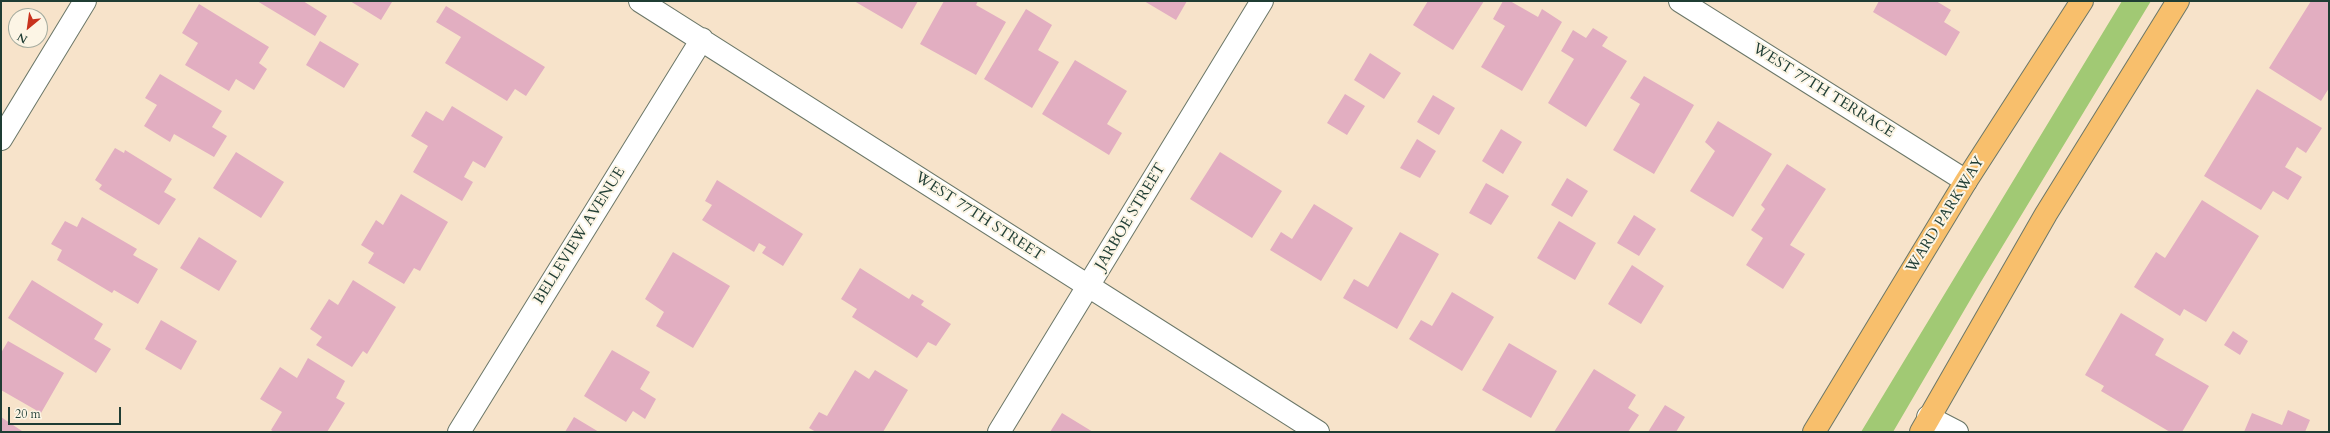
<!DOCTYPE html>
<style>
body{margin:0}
#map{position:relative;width:2330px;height:433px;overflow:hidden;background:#f7e3ca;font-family:Cardo,serif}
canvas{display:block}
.frame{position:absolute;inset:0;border:2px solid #1f3d34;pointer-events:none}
.north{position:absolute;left:8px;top:8px;width:40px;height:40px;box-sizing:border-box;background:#fcf5e5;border:1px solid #a4ab9e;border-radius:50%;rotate:209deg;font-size:11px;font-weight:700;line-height:16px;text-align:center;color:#1f3d34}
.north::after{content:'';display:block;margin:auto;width:14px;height:18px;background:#c8321e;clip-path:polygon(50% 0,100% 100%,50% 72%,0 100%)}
.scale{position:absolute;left:8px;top:407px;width:113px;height:18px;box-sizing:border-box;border:2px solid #1f3d34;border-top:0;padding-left:5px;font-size:12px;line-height:14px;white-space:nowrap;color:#1f3d34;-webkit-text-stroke:3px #fcf5e5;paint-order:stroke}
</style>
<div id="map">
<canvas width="2330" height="433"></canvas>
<div class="frame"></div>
<div class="north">N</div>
<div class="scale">20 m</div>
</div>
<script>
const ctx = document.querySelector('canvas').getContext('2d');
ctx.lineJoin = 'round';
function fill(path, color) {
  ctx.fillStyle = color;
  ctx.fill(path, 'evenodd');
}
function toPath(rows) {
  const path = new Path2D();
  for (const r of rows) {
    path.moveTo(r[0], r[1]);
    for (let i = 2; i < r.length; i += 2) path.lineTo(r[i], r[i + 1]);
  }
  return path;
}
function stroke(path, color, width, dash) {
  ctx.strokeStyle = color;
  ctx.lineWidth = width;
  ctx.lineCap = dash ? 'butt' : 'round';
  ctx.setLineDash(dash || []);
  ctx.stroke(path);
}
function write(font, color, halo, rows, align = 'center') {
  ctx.font = font + ' Cardo,serif';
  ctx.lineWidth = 4;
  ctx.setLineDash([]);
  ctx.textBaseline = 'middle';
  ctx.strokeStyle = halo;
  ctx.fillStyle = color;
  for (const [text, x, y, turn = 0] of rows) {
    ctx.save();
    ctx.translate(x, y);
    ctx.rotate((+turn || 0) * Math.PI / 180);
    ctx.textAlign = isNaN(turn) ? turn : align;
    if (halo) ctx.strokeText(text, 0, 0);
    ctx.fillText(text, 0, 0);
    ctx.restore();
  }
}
fill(toPath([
 [2122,1,2151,1,1979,285,1893,432,1861,432]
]), '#a1c974');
fill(toPath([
 [257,1,303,1,327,16,315,36],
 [350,1,391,1,392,2,381,20],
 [854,1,918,1,902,29],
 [944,1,978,1,976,5,1006,22,976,75,920,44],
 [1144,1,1187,1,1176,20],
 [1428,1,1484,1,1453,50,1413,25],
 [1503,1,1510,1,1538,17,1542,9,1562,22,1522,91,1481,67,1505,26,1493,19],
 [1879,1,1936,1,1951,10,1944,22,1960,32,1946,56,1873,12],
 [2311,1,2329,1,2329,88,2321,101,2269,68],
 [199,4,269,47,259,63,267,69,254,90,236,79,229,91,185,65,198,43,182,33],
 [446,6,545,67,526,96,515,89,507,101,445,63,461,37,436,22],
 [1026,9,1052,25,1038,50,1059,62,1032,108,984,79],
 [1593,28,1608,37,1602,46,1627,61,1586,127,1548,103,1574,59,1561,51,1573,30,1586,38],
 [320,41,359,64,344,88,306,65],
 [1370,53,1401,73,1384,99,1354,80],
 [1075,60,1127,91,1107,124,1122,133,1109,155,1042,114],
 [160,74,222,111,212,127,227,136,214,157,174,134,170,142,144,126,157,105,145,98],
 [1644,76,1694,105,1654,174,1613,150,1640,104,1630,98],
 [2257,89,2322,128,2306,153,2297,147,2285,167,2302,177,2288,200,2273,191,2261,210,2204,176],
 [1345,94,1365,106,1347,135,1327,123],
 [1433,95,1455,108,1439,135,1417,122],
 [452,106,503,137,485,168,473,161,464,177,473,182,462,201,413,172,428,146,411,136,426,111,443,121],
 [1718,121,1772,154,1733,217,1690,191,1715,151,1705,142],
 [1501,129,1522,142,1503,174,1482,161],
 [1417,139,1436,151,1420,178,1400,168],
 [115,148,124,153,125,150,172,179,164,192,176,199,159,225,99,189,102,185,95,180],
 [236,152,284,182,261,218,213,188],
 [1220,152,1282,191,1252,238,1190,199],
 [1787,164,1826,189,1790,245,1805,254,1783,289,1746,265,1763,238,1751,230,1765,209,1761,205],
 [1567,178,1588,191,1572,217,1551,205],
 [717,180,803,234,783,266,762,253,766,247,759,243,754,252,702,220,712,205,705,201],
 [1486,183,1509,196,1491,225,1469,213],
 [401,194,448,222,420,271,414,268,404,284,368,263,374,253,361,245,376,220,383,225],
 [2202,200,2259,236,2206,322,2184,309,2180,316,2134,287,2156,252,2165,258],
 [1314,204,1353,228,1321,281,1270,250,1281,232,1292,239],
 [1634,215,1656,229,1639,256,1617,243],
 [82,217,137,249,133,255,158,269,138,304,114,290,112,293,57,260,62,250,51,244,65,221,77,227],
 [1559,221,1596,243,1575,280,1537,258],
 [1400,232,1439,254,1397,329,1343,298,1354,279,1368,287],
 [199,237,237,261,219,291,180,268],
 [673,252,730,286,693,348,656,326,664,312,645,299],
 [1632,265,1664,286,1641,324,1608,304],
 [860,268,909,299,912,294,924,301,921,305,951,324,936,346,928,342,917,358,852,317,857,309,841,299],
 [32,280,103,324,94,339,111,349,96,373,8,318],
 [353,280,396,307,367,354,363,351,352,367,316,345,322,337,310,329,329,299,338,305],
 [1452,292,1494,317,1462,371,1409,339,1421,320,1432,326],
 [2121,313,2164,339,2155,355,2209,386,2182,432,2170,432,2101,391,2104,386,2085,375],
 [161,320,197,341,181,370,145,349],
 [2233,331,2248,341,2240,355,2224,345],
 [8,341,64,373,41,413,1,390,1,353],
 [1509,343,1557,371,1531,418,1482,390],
 [612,350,650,372,640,389,656,399,645,419,633,411,626,422,584,396],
 [308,358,345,381,336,398,345,403,327,432,274,432,271,430,282,412,260,399,280,367,297,378],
 [1594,369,1636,395,1628,408,1639,415,1628,432,1554,432],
 [855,370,869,379,875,370,908,390,883,432,816,432,809,428,819,412,827,416],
 [1665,405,1685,417,1676,432,1648,432],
 [2288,410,2310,420,2305,432,2244,432,2252,413,2282,425],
 [1062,413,1093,432,1050,432],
 [1,417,22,431,22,432,1,432],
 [574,417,599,432,565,432]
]), '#e2aec1');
const minor = toPath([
 [640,1,1318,432],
 [1680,1,1966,181],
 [1,139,85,1],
 [1928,417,1957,432],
 [459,432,702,39],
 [999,432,1262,1]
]);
const primary = toPath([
 [1814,432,1966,181,2082,1],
 [1921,432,2046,214,2178,1]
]);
stroke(minor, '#6b7768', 24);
stroke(primary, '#6b7768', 24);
stroke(minor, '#fff', 22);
stroke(primary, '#f8bf6c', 22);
write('15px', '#1f3d34', '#fcf5e5', [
 ["WEST 77TH TERRACE",1823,91,32],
 ["WARD PARKWAY",1946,215,-58],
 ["WEST 77TH STREET",979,217,33],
 ["JARBOE STREET",1131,217,-59],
 ["BELLEVIEW AVENUE",580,236,-58]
]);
</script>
